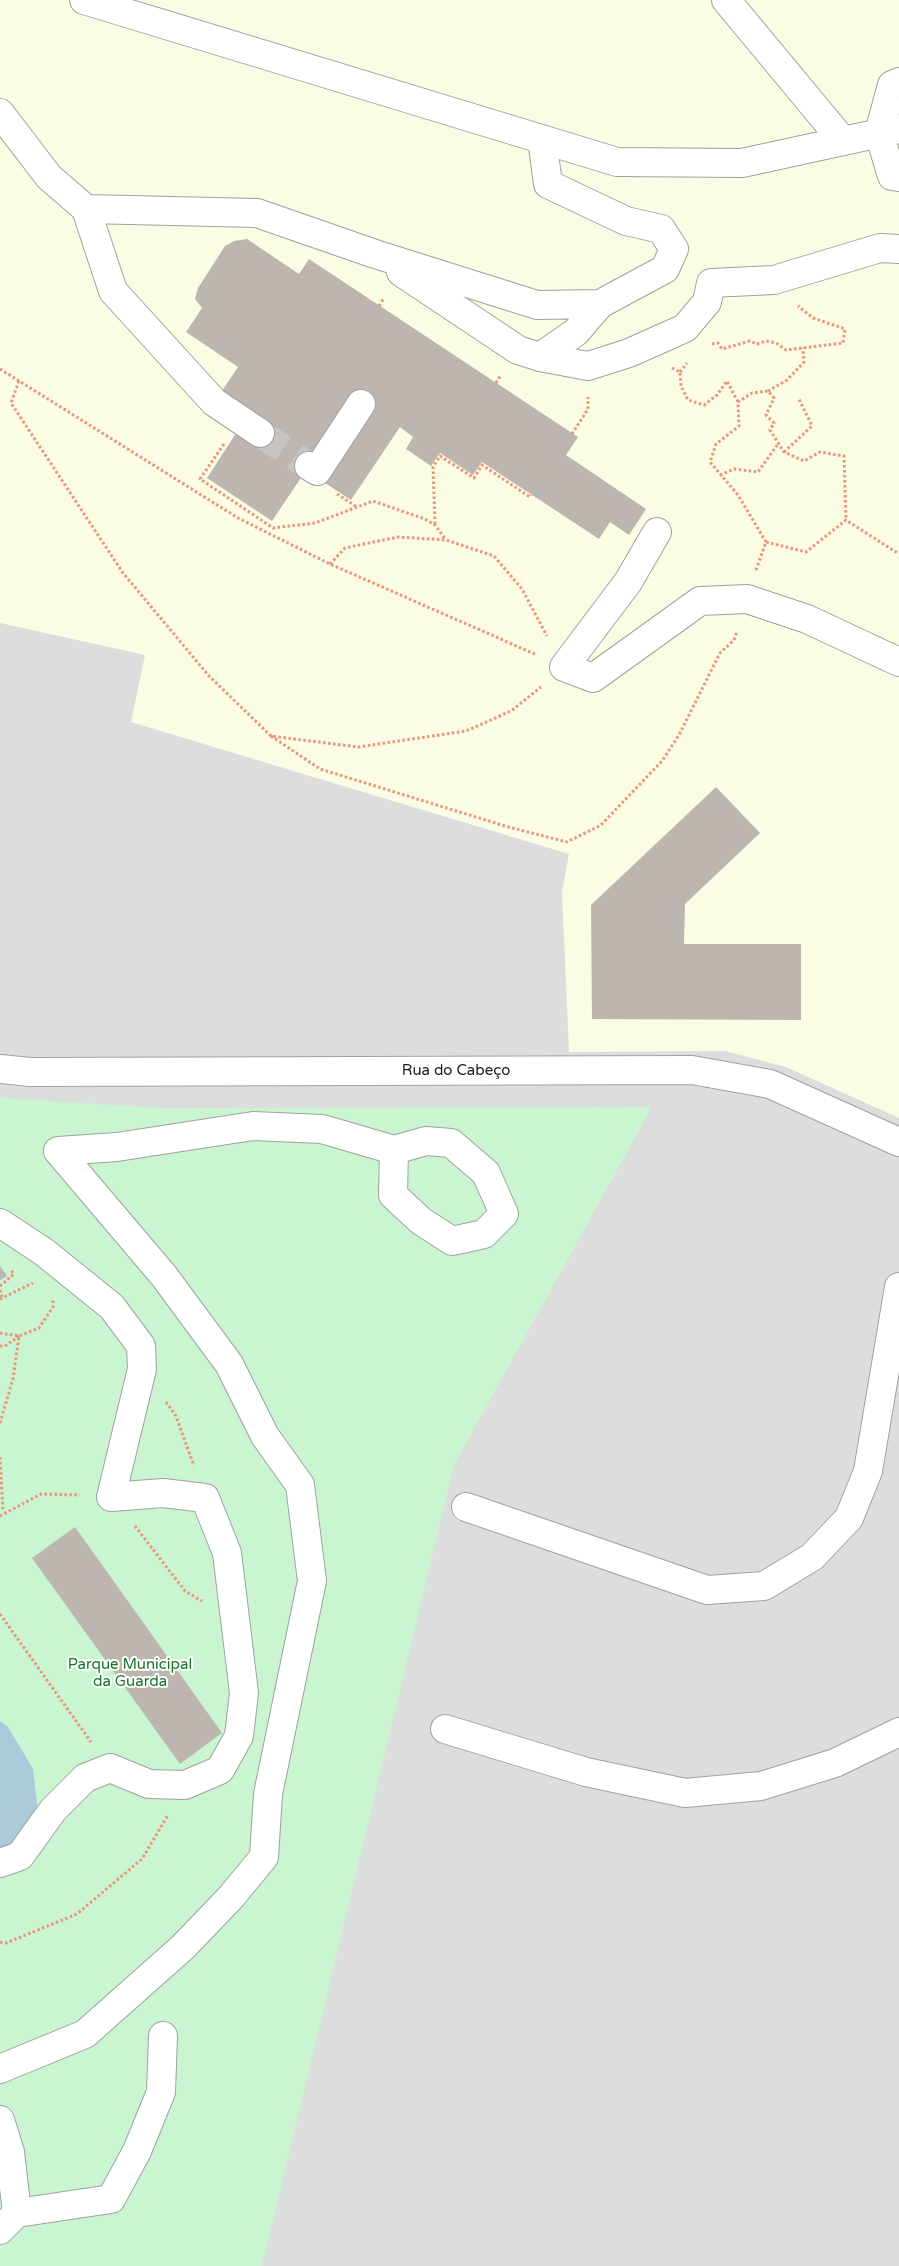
<!DOCTYPE html>
<meta charset="utf-8">
<style>
body{margin:0}
canvas{display:block;background:#f0eee7}
</style>
<canvas width="899" height="2266"></canvas>
<script>
const ctx = document.querySelector('canvas').getContext('2d');
ctx.lineJoin = 'round';
function fill(path, color) {
  ctx.fillStyle = color;
  ctx.fill(path, 'evenodd');
}
function toPath(rows) {
  const path = new Path2D();
  for (const r of rows) {
    path.moveTo(r[0], r[1]);
    for (let i = 2; i < r.length; i += 2) path.lineTo(r[i], r[i + 1]);
  }
  return path;
}
function stroke(path, color, width, dash) {
  ctx.strokeStyle = color;
  ctx.lineWidth = width;
  ctx.lineCap = dash ? 'butt' : 'round';
  ctx.setLineDash(dash || []);
  ctx.stroke(path);
}
function write(font, color, halo, rows, align = 'center') {
  ctx.font = font + ' "Varela Round",sans-serif';
  ctx.lineWidth = 4;
  ctx.setLineDash([]);
  ctx.textBaseline = 'middle';
  ctx.strokeStyle = halo;
  ctx.fillStyle = color;
  for (const [text, x, y, turn = 0] of rows) {
    ctx.save();
    ctx.translate(x, y);
    ctx.rotate((+turn || 0) * Math.PI / 180);
    ctx.textAlign = isNaN(turn) ? turn : align;
    if (halo) ctx.strokeText(text, 0, 0);
    ctx.fillText(text, 0, 0);
    ctx.restore();
  }
}
fill(toPath([
 [0,0,899,0,899,2266,0,2266]
]), '#dedddd');
fill(toPath([
 [0,0,899,0,899,1118,786,1067,725,1051,569,1052,562,892,569,854,131,722,145,655,0,623]
]), '#fafce4');
fill(toPath([
 [0,1098,160,1108,652,1107,454,1465,262,2266,0,2266]
]), '#c9f5d1');
fill(toPath([
 [0,1721,8,1727,33,1769,38,1812,14,1846,0,1850]
]), '#accad9');
fill(toPath([
 [247,239,299,274,309,259,578,437,566,455,646,509,629,535,610,522,599,539,482,462,473,475,440,453,431,466,406,449,413,437,400,427,351,500,322,481,309,466,272,521,207,478,238,430,220,394,238,367,186,332,202,308,195,299,198,288,225,246,234,241],
 [716,787,760,833,685,904,684,944,801,944,801,1020,592,1019,591,905],
 [0,1266,7,1276,0,1280],
 [75,1527,222,1733,180,1764,32,1558]
]), '#bdb6b0');
stroke(toPath([
 [260,433,309,466]
]), '#c6c5bf', 28, [28, 14]);
const minor = toPath([
 [84,0,617,162,742,163,899,129],
 [726,0,843,141],
 [899,82,892,85,879,133,892,176,899,177],
 [0,113,49,177,86,209,257,213,375,254,537,305,600,304,665,269,674,249,661,229,626,221,548,184,542,139],
 [86,209,113,291,214,402,260,433],
 [401,272,518,350,540,357,588,366,629,353,685,328,707,302,711,283,774,280,880,248,899,249],
 [540,357,576,332,600,304],
 [309,466,317,471,361,404],
 [657,532,628,582,564,667,593,678,700,601,747,599,807,619,899,662],
 [0,1069,30,1072,692,1070,770,1084,899,1142],
 [0,1223,44,1252,112,1307,141,1346,142,1369,111,1497,163,1493,205,1498,227,1553,244,1693,239,1736,220,1770,185,1785,149,1784,110,1768,85,1778,53,1810,20,1856,0,1863],
 [466,1507,707,1590,764,1586,812,1557,849,1518,868,1471,899,1287],
 [445,1729,586,1772,685,1793,761,1786,835,1763,899,1732],
 [0,2069,85,2034,183,1947,231,1897,264,1857,268,1794,312,1581,300,1485,265,1436,229,1364,164,1276,58,1151,117,1147,253,1126,322,1129,394,1150,426,1141,451,1143,486,1173,504,1214,484,1234,452,1241,421,1221,393,1195,394,1150],
 [0,2120,10,2152,17,2213,0,2230],
 [17,2213,111,2199,137,2151,161,2092,163,2036]
]);
stroke(minor, '#a1a1a1', 30);
stroke(toPath([
 [379,306,384,298],
 [712,344,718,343,722,349,750,341,757,344,766,341,776,343,786,350,843,343,845,329,813,318,798,306],
 [672,368,680,372,681,386,688,400,704,405,717,395,727,381,738,402],
 [0,369,238,518,330,564,537,655],
 [680,372,687,363],
 [19,381,11,403,123,573,209,676,271,736,358,747,466,731,511,711,541,687],
 [496,383,501,375],
 [768,391,787,380,804,362,803,348],
 [572,434,588,409,588,397],
 [224,444,200,479,273,528,315,523,373,501,425,519,435,525,446,540],
 [784,452,812,426,799,399],
 [720,475,734,469,758,472,778,444],
 [337,494,357,507],
 [435,524,433,467,440,456,474,478,482,465,530,497,531,495],
 [766,542,738,495,710,462,716,444,739,426,738,402,752,393,768,391,774,398,766,415,774,423,770,430,784,452,804,461,820,452,844,456,846,520],
 [330,564,345,548,398,537,446,540,494,556,522,589,547,636],
 [756,570,766,542,806,552,846,520,899,554],
 [271,736,320,769,505,826,567,842,601,825,662,761,679,735,720,653,734,640,737,631],
 [0,1286,14,1274,10,1269],
 [0,1290,2,1297],
 [0,1299,33,1283],
 [0,1333,19,1336,39,1328,53,1307,53,1298],
 [0,1346,5,1346,19,1336],
 [166,1402,176,1416,194,1466],
 [0,1423,13,1379,19,1336],
 [0,1457,3,1512],
 [0,1516,41,1494,80,1495],
 [135,1526,185,1591,202,1601],
 [0,1614,91,1742],
 [0,1942,6,1943,77,1914,142,1859,168,1815]
]), '#ed927b', 3, [2.5, 2.5]);
stroke(minor, '#fff', 28);
write('15px', '#202020', '#fff', [
 ["Rua do Cabeço",456,1071]
]);
write('15px', '#167528', '#fff', [
 ["Parque Municipal",130,1665],
 ["da Guarda",130,1682]
]);
</script>
